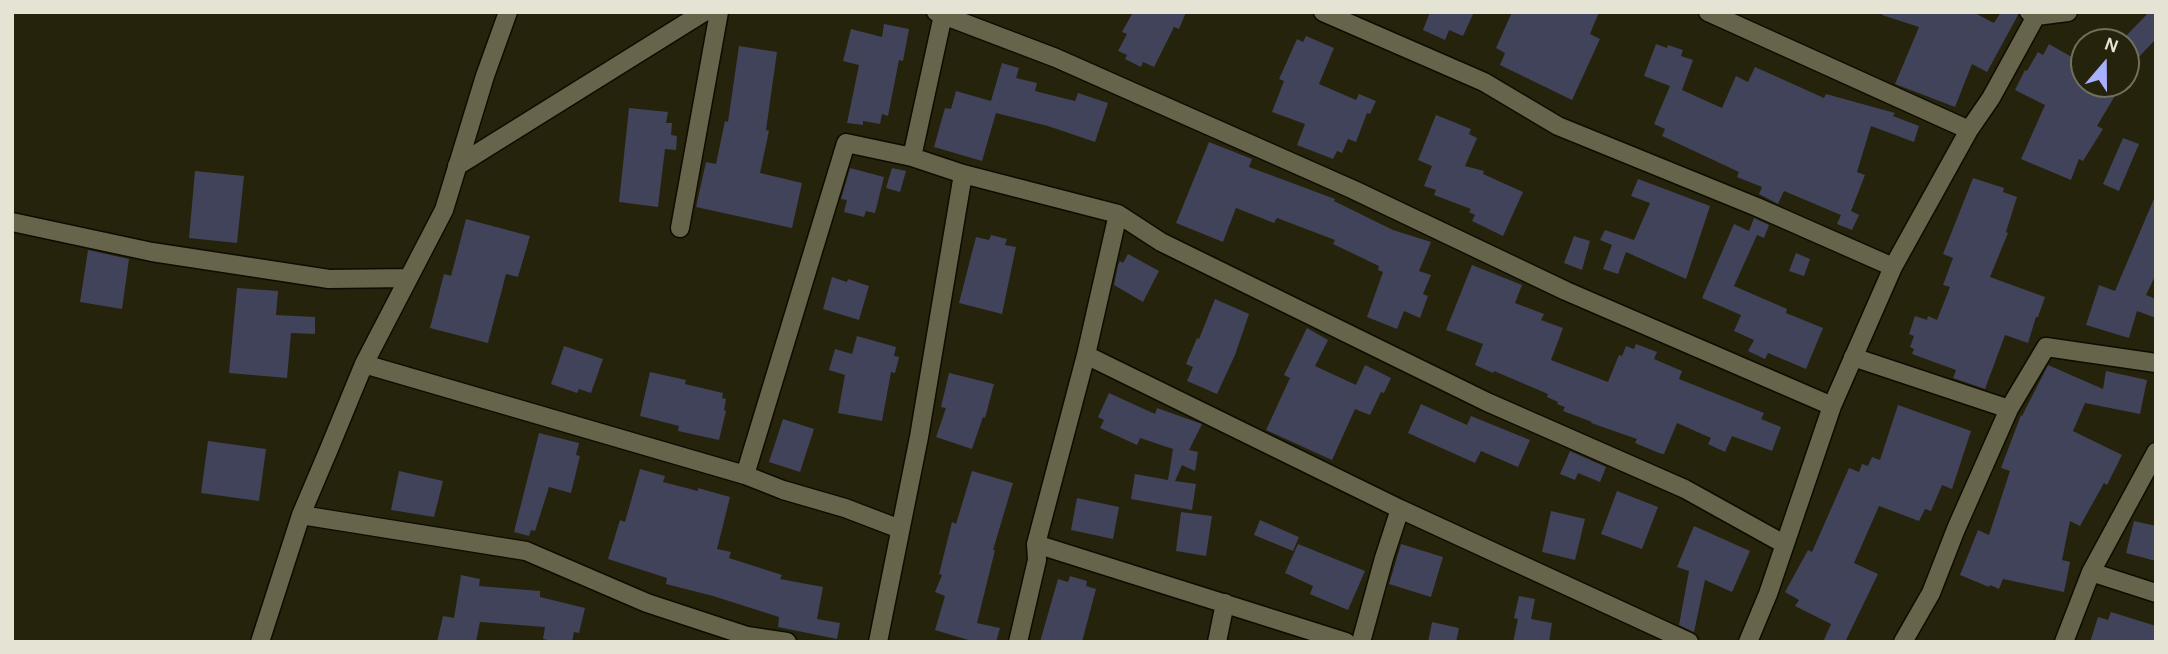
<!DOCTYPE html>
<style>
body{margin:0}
#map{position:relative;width:2168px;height:654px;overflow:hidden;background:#25230b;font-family:Karla,sans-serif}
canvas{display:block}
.frame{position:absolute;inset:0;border:14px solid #e4e3d4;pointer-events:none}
.north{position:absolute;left:2070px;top:28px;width:70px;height:70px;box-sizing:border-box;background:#25230b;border:2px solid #71705b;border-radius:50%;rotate:20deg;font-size:19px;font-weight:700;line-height:28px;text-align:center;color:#e4e3d4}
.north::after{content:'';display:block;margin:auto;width:24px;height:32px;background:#a9b0fc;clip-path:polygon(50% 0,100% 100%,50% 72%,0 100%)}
</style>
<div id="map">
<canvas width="2168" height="654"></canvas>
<div class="frame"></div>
<div class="north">N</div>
</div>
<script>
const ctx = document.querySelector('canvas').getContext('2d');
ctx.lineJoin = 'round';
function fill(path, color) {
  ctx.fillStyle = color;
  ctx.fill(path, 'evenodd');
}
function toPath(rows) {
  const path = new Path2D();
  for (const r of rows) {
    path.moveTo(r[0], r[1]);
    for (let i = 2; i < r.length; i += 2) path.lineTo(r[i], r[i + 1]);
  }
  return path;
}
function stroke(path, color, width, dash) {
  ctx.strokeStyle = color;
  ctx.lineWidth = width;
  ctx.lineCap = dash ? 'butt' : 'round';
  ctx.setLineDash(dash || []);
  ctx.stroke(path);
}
fill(toPath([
 [1133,12,1186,12,1179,29,1174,27,1154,67,1143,62,1141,67,1125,59,1127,55,1118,51,1127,34,1122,32],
 [1430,12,1474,12,1463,36,1449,30,1445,40,1423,30],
 [1512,12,1599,12,1590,34,1600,39,1572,100,1500,65,1505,53,1496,48],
 [1882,12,1973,12,1994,23,2001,12,2018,12,2018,15,1987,72,1972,64,1955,107,1895,84,1919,27,1882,15],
 [2149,12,2156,12,2156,39,2136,60,2126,50,2126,36],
 [884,24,909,29,903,61,899,60,888,116,882,114,880,124,863,121,863,125,847,123,859,65,843,61,851,29,882,37],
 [1306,36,1334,48,1319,84,1356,100,1359,94,1376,101,1370,114,1367,113,1356,142,1348,139,1342,153,1337,151,1333,159,1297,145,1305,124,1272,112,1284,81,1279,79,1297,39,1303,42],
 [1656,44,1667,48,1668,45,1683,50,1681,56,1693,60,1682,90,1722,108,1736,76,1748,82,1755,67,1824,98,1826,94,1895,113,1893,116,1919,126,1914,142,1871,126,1857,172,1865,175,1851,211,1859,215,1852,230,1837,224,1841,215,1784,191,1778,204,1759,194,1762,187,1737,177,1739,172,1662,136,1665,129,1654,124,1670,86,1644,76],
 [2049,44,2084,64,2084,84,2122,84,2097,126,2103,129,2083,161,2079,159,2071,180,2021,159,2045,105,2015,90,2025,70,2027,71,2038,52,2043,55],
 [739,46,777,52,766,130,769,131,760,173,802,183,792,228,696,207,706,162,716,164,725,121,728,122],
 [1002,63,1019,68,1016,78,1037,83,1035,91,1075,101,1078,93,1108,103,1095,142,1048,126,996,113,982,161,934,147,945,108,951,109,956,91,991,101],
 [629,108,668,112,666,123,672,123,671,135,677,136,676,150,665,149,658,207,619,202],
 [1436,115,1471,129,1469,134,1477,138,1465,166,1484,171,1483,174,1523,192,1503,236,1472,221,1475,215,1469,212,1471,209,1434,195,1436,190,1424,186,1432,166,1418,160],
 [2123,138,2139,144,2119,191,2103,184],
 [1209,142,1252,159,1249,167,1335,199,1334,201,1393,230,1431,242,1419,271,1431,275,1423,294,1428,296,1420,318,1404,311,1397,329,1367,317,1383,272,1378,270,1379,266,1333,244,1335,240,1277,218,1274,223,1236,208,1223,242,1176,223],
 [850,168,884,177,875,213,866,211,864,217,844,212,847,200,841,199],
 [892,168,906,171,900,192,886,188],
 [195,171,244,176,237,243,189,238],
 [1973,178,2004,188,2003,192,2017,197,2006,232,2008,233,1990,277,2045,297,2038,317,2036,317,2028,343,2005,335,1985,389,1953,378,1956,370,1912,354,1914,349,1910,347,1914,336,1909,334,1915,316,1927,320,1928,316,1937,320,1950,287,1943,285,1953,258,1943,254],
 [1638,179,1710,206,1686,279,1626,252,1618,274,1603,269,1612,245,1600,240,1605,230,1634,240,1650,203,1631,196],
 [2156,194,2156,274,2146,295,2156,299,2156,318,2137,311,2129,338,2086,325,2099,285,2115,291],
 [1754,218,1769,225,1764,238,1757,235,1734,286,1787,309,1786,313,1823,328,1806,369,1768,353,1765,359,1748,351,1754,340,1734,331,1741,315,1702,298,1734,224,1749,231],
 [466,219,530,236,518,277,506,274,488,343,430,328,444,274,451,276],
 [991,235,1007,239,1005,245,1016,247,1002,314,959,303,976,237,989,240],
 [1574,236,1590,241,1582,270,1564,263],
 [88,250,129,259,122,309,80,302],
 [1796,253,1810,259,1804,276,1789,271],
 [1128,254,1159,271,1143,302,1114,285,1118,265,1120,261,1123,263],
 [1472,265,1522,285,1515,303,1544,314,1541,320,1563,328,1551,360,1608,382,1619,355,1622,356,1626,346,1634,349,1636,344,1657,352,1654,359,1682,371,1679,379,1764,413,1761,419,1781,427,1772,451,1732,436,1725,452,1708,444,1711,438,1677,423,1664,454,1659,453,1635,443,1637,439,1591,423,1592,422,1563,411,1565,407,1557,404,1558,402,1547,397,1548,394,1494,371,1493,373,1475,365,1483,344,1446,330],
 [832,277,847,282,848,279,869,286,859,320,823,309],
 [237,288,278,291,276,315,315,317,315,334,291,333,287,378,229,373],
 [1215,299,1249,314,1235,355,1217,394,1187,381,1193,367,1186,364,1197,338,1199,339],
 [1307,328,1328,340,1315,366,1356,385,1365,365,1391,378,1384,393,1381,392,1370,415,1355,409,1332,460,1266,430,1290,378,1284,375],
 [857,336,896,347,894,356,899,357,895,373,891,372,882,421,838,413,845,375,829,370,835,349,852,354],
 [564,346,603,359,591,393,579,389,577,393,551,384],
 [2048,365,2103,389,2106,371,2147,380,2140,414,2085,403,2073,431,2122,455,2107,485,2104,483,2080,526,2070,521,2062,560,2070,562,2064,592,2003,579,1999,589,1990,585,1989,587,1960,575,1978,530,1989,535,2010,471,2001,468,2021,415,2022,416],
 [650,372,686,380,685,384,723,393,722,398,726,399,724,410,726,411,719,440,678,431,679,426,640,416],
 [949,373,994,384,985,418,983,417,972,449,936,437,946,408,941,407],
 [1109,393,1155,414,1157,408,1202,424,1189,450,1198,452,1195,471,1182,465,1175,481,1196,484,1192,510,1131,499,1135,474,1168,480,1173,449,1140,438,1137,445,1100,428,1104,420,1098,417],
 [1421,404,1467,425,1471,416,1530,440,1518,467,1481,451,1475,463,1408,433],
 [1898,405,1971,431,1952,489,1942,485,1931,511,1925,509,1919,521,1879,506,1854,563,1878,574,1845,642,1823,642,1831,624,1795,606,1799,600,1785,592,1808,550,1812,552,1849,468,1859,472,1862,464,1868,466,1872,457,1880,460],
 [783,419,814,429,800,472,769,462],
 [539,433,579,443,576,455,580,456,571,493,549,487,535,531,531,530,529,536,514,532],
 [208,441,266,449,259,501,201,493],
 [1570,451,1606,467,1600,482,1578,473,1575,480,1560,474],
 [640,469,665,476,663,482,698,491,698,488,730,497,717,549,731,552,729,558,782,575,780,579,823,587,817,619,840,623,837,639,778,627,779,617,713,596,666,584,667,578,608,559,620,520,625,522],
 [399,471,443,481,434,517,391,510],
 [972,471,1013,483,993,550,995,550,977,623,1000,628,996,642,975,642,935,630,945,596,935,592,942,575,939,574,952,522,956,524],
 [1617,491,1658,507,1642,549,1601,534],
 [1077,498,1119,507,1113,539,1071,530],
 [1551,511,1585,519,1575,560,1542,552],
 [1181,512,1212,516,1206,556,1176,551],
 [1260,520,1299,537,1293,551,1254,535],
 [2134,521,2156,526,2156,561,2126,553],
 [1694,526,1750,551,1732,592,1705,580,1694,632,1679,625,1689,571,1677,567],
 [1298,544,1365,571,1348,610,1310,594,1313,586,1285,573],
 [1401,544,1443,557,1431,597,1389,584],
 [461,575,480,579,479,586,540,591,540,597,585,608,579,633,574,632,572,642,556,642,543,639,545,627,480,622,476,642,437,642,443,616,454,618],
 [1070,576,1087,581,1086,586,1096,589,1082,642,1040,642,1058,579,1068,582],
 [1519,596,1535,599,1531,619,1552,623,1549,642,1513,642,1518,619,1514,618],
 [2111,612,2156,626,2156,642,2090,642,2098,617,2108,620],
 [1432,622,1459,628,1456,642,1428,642]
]), '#40435a');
const street = toPath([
 [1323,12,1484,82,1558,126,1757,207,1893,267],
 [1708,12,1969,130],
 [2029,12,2036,16,2068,12],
 [943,15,1056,58,1354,190,1566,291,1832,406],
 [912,157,943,15,936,12],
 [457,166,704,12],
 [12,222,152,252,329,279,409,278],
 [680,228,719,12],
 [1086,355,1400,509,1689,642],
 [1853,357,2009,409],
 [364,364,745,475,783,490,845,508,900,529],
 [745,475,846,143,912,157,963,174,1118,214,1161,242,1487,402,1685,489,1784,544],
 [301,515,526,551,647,603,747,636,787,642],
 [1036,544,1346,642],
 [2091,572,2156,593],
 [260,642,301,515,329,449,364,364,444,210,485,76,508,12],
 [878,642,919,437,963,174],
 [1018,642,1037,560,1036,544,1086,355,1118,214],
 [1217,642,1225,603],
 [1361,642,1384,558,1400,509],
 [1748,642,1768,594,1832,406,1893,267,1969,130,1991,98,2036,16],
 [1903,642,1931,593,1956,529,2009,409,2046,347,2156,363],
 [2064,642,2091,572,2156,452]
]);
stroke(street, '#0e0c00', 21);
stroke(street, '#66644a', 18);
</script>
